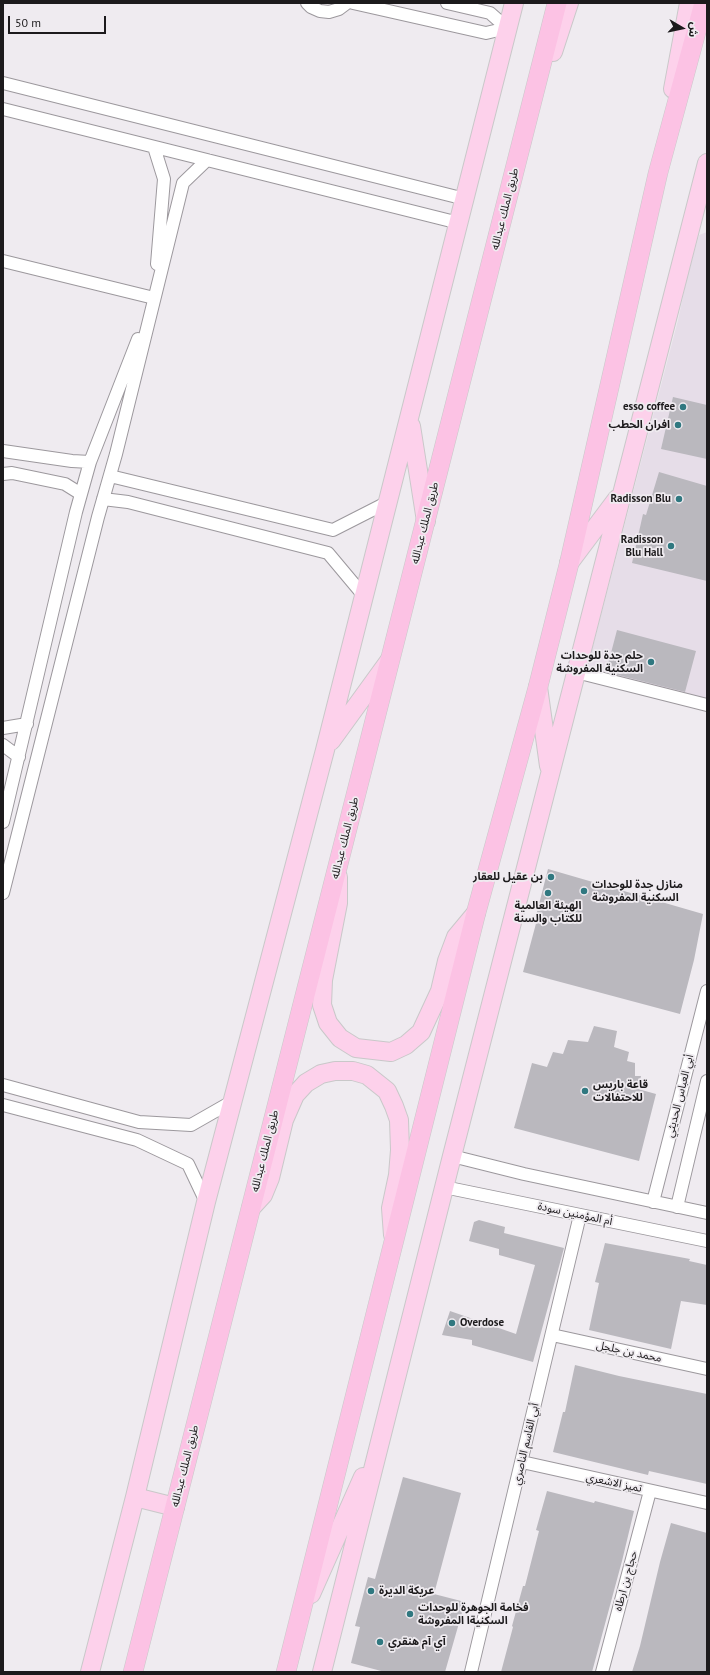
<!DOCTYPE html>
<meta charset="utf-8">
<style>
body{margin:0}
#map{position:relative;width:710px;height:1675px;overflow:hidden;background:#efebf0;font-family:"PT Sans","Noto Sans Arabic",sans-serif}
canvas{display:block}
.frame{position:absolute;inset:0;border:4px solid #1c1a1c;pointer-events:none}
.north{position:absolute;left:662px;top:8px;width:40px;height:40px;-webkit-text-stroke:3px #efebf0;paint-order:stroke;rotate:99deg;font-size:11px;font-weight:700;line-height:16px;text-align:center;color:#1c1a1c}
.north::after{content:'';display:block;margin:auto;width:14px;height:18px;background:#1c1a1c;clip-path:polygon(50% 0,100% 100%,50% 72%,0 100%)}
.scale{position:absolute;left:8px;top:16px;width:98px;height:18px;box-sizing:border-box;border:2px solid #1c1a1c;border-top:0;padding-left:5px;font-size:12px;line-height:14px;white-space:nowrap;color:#1c1a1c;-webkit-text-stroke:3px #efebf0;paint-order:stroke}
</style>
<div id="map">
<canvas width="710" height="1675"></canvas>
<div class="frame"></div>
<div class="north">ش</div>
<div class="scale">50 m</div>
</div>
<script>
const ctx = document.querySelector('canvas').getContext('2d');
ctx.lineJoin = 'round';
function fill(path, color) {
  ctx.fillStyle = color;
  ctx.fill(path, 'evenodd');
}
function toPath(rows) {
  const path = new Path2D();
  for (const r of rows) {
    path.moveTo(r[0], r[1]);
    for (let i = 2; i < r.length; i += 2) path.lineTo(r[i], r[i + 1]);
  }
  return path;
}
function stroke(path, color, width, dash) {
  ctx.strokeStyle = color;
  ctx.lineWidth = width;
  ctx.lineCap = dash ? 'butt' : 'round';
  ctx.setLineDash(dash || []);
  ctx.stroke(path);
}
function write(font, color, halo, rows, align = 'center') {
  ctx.font = font + ' "PT Sans","Noto Sans Arabic",sans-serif';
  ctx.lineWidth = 3.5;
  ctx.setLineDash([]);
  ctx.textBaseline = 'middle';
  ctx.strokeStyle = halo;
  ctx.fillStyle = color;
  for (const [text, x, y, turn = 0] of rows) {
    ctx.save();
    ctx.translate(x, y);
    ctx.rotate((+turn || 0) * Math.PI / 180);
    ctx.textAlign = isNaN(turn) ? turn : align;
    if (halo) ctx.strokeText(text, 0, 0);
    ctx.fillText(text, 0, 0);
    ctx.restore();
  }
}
fill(toPath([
 [707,232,707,700,587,669,678,320,687,278,699,235]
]), '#e6dde8');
fill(toPath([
 [673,397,707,405,707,459,661,449],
 [659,472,707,486,707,581,632,563,643,514,646,515],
 [617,630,696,651,685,692,606,672],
 [548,869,703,914,694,960,680,1014,523,972,538,916,536,916],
 [594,1026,617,1031,614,1047,629,1052,627,1061,635,1063,635,1076,641,1076,638,1089,656,1094,639,1161,514,1128,532,1063,547,1067,553,1052,563,1054,568,1040,588,1042],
 [479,1220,505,1227,504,1233,564,1248,533,1362,472,1345,472,1340,442,1335,450,1311,516,1334,535,1265,499,1255,499,1249,469,1241,474,1222],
 [605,1243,690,1259,689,1261,707,1265,707,1305,681,1301,671,1349,589,1330,599,1283,595,1282],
 [575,1365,619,1376,707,1394,707,1484,649,1471,648,1475,553,1452,563,1412,565,1412],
 [403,1477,461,1493,434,1594,465,1602,445,1672,385,1672,351,1663,360,1627,355,1626,368,1577,375,1579],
 [547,1491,594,1503,595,1501,634,1511,622,1561,592,1672,501,1672,513,1627,512,1626,523,1586,525,1586,539,1531,536,1530],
 [671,1523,707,1533,707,1672,632,1672,640,1646,660,1562]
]), '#bab8be');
const minor = toPath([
 [307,3,311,7,320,11,329,12,339,9,347,3],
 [353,3,486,33,507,28],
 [447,3,490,13,507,28],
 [3,83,465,199],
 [3,109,459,223],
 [154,147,164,179,157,264],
 [3,261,154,298],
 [3,451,72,461,90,462],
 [3,474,12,473,65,484,81,494],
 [110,476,333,530,388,502],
 [103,499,128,502,328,553,364,596],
 [576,672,707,705],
 [3,728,27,724],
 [3,745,19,757],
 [3,822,76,512,90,462,138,339],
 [3,893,98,517,116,454,183,183,207,160],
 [3,1085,139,1122,191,1125,233,1101],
 [3,1105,137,1140,188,1164,206,1202],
 [452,1156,524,1174,707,1213],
 [444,1187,707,1241],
 [653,1202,707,991],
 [677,1207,707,1081],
 [552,1335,707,1369],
 [522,1462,707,1503],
 [471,1672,580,1215],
 [602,1672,650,1491]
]);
const primary = toPath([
 [553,52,569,3],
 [673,89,689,3],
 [411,426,426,521],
 [569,563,617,499],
 [538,687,549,766],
 [331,741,389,661],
 [338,877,338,903,323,980,322,1005,328,1023,340,1038,356,1048,391,1052,406,1045,421,1032,440,991,447,961,456,937,476,913],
 [251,1208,263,1195,270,1178,284,1120,295,1095,306,1083,321,1074,335,1071,353,1071,367,1075,387,1091,394,1106,399,1120,400,1150,398,1175,391,1208,393,1235],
 [135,1497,175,1507],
 [311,1594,363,1477],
 [90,1672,135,1497,206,1202,325,750,514,3],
 [322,1672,452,1156,707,163]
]);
const trunk = toPath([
 [133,1672,557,3],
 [286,1672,476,913,538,687,569,564,658,173,704,3]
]);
stroke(minor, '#9c989d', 14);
stroke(primary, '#c9c8c9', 20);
stroke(trunk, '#c9c8c9', 20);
stroke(minor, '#fff', 12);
stroke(primary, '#fdd1eb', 18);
stroke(trunk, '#fcc2e4', 19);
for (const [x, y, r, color] of [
 [683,407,4,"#307880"],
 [678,425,4,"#307880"],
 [679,499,4,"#307880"],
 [671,546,4,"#307880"],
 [651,662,4,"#307880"],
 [551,877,4,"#307880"],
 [584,891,4,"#307880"],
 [548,893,4,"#307880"],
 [585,1091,4,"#307880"],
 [452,1323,4,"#307880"],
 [371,1591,4,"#307880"],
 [410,1614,4,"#307880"],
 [380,1642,4,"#307880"]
]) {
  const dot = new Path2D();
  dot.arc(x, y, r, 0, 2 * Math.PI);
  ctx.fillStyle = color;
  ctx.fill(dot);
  stroke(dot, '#efebf0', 1.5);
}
write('11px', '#1c1a1c', '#efebf0', [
 ["طريق الملك عبدالله",505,209,-76],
 ["طريق الملك عبدالله",425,523,-76],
 ["طريق الملك عبدالله",345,838,-76],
 ["أبي العباس الحديثي",680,1096,-76],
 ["طريق الملك عبدالله",265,1151,-76],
 ["أم المؤمنين سودة",575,1214,12],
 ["محمد بن جلجل",629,1352,12],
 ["أبي القاسم الناصري",526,1444,-77],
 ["طريق الملك عبدالله",185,1466,-76],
 ["تميز الاشعري",614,1483,12],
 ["حجاج بن ارطاه",626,1581,-75]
]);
write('bold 11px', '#1c1a1c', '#efebf0', [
 ["esso coffee",675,407],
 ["افران الحطب",670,425],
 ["Radisson Blu",671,499],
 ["Radisson",663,540],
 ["Blu Hall",663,553],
 ["حلم جدة للوحدات",643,656],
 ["السكنية المفروشة",643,669],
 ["بن عقيل للعقار",543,877],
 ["منازل جدة للوحدات",592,885,"left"],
 ["السكنية المفروشة",592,898,"left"],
 ["الهيئة العالمية",548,906,"center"],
 ["للكتاب والسنة",548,919,"center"],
 ["قاعة باريس",593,1085,"left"],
 ["للاحتفالات",593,1098,"left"],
 ["Overdose",460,1323,"left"],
 ["عريكة الديرة",379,1591,"left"],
 ["فخامة الجوهرة للوحدات",418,1608,"left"],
 ["السكنيةا المفروشة",418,1621,"left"],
 ["آي آم هنقري",388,1642,"left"]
], 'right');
</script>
